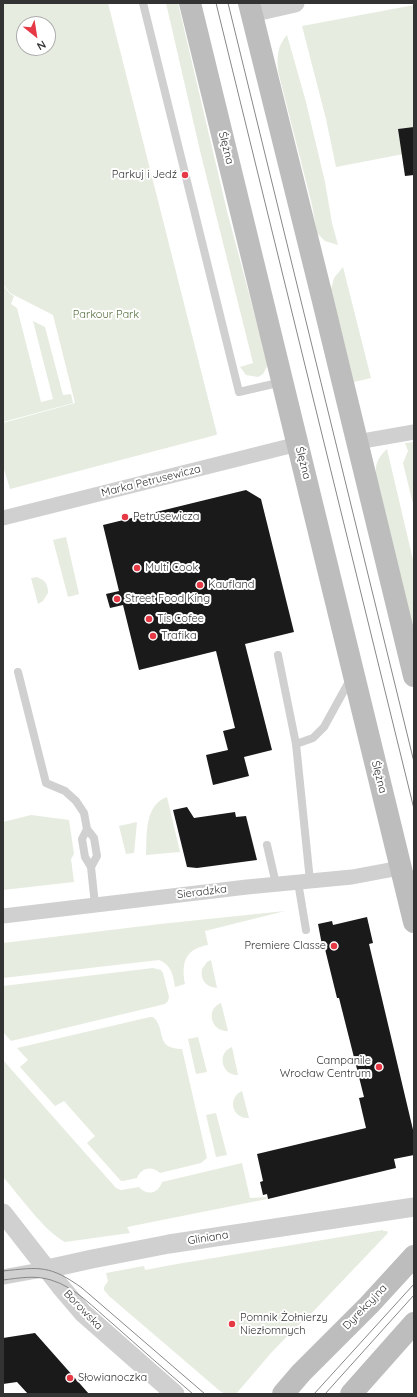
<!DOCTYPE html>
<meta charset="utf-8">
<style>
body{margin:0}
#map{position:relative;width:417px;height:1397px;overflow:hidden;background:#fff;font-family:Quicksand,sans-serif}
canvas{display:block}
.frame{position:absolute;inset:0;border:4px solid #333;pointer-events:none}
.north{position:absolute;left:16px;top:16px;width:40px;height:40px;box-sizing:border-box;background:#fff;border:1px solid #adadad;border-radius:50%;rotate:150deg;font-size:11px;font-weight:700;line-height:16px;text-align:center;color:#333}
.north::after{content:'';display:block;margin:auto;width:14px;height:18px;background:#e63946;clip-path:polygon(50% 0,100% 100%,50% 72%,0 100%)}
</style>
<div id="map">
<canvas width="417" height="1397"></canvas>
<div class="frame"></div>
<div class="north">N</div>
</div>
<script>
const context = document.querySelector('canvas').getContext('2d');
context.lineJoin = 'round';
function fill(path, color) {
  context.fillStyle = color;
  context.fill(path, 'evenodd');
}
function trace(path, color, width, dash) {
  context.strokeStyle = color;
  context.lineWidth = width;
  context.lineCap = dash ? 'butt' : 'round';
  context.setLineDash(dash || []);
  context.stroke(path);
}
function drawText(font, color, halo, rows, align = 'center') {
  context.font = font + ' Quicksand,sans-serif';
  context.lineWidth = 4;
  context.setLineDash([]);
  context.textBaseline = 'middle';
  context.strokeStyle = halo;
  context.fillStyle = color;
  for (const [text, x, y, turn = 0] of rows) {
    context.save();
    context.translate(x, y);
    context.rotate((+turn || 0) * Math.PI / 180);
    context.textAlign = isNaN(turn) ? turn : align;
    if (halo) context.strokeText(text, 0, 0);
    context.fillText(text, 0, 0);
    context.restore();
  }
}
fill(new Path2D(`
 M3 3H108L217 434 216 435 10 489 3 466V423L75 403 53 315 10 293 3 284ZM24 24H48V48H24Z
 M166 3H178L227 211 268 365 263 374 258 377 246 375 240 367 253 363 201 155Z
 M414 5V152L336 167 326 119 302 26Z
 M287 35 306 102 325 182 332 223 338 245 325 241 317 233 312 205 278 71C277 57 277 46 287 35Z
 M343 267 371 378 354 382 331 289 334 278Z
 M3 285 10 294 14 296 11 304 17 308 41 402 53 399 33 321 45 327 63 395 71 394 73 403 3 422Z
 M414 442V508L403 463 408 451 405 443Z
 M387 449 414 564V632L381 500 382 498C377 478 369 465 387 449Z
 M66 537 79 594 68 597 53 540Z
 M37 577C45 580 48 584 48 593L43 601 38 604 31 578Z
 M167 797 180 852 146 855C147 836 144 805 167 797Z
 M31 815 69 820 74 854 71 859 74 882 3 890V822Z
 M137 822 134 853 126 854 119 826Z
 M285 911 205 931 208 945C185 949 181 963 185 984L175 987C173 974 171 965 159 960L3 978V943L160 924Z
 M211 960 217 988C206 987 200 980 202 969L207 962Z
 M153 968 161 970 163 973 169 997 168 1001 165 1004 11 1041 3 1032V986Z
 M221 1003 228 1031C211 1032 205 1009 221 1003Z
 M150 1017H153C167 1029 154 1049 182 1049L207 1158 201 1163 160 1173C151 1165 141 1168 137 1178L123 1181H121L87 1143 95 1136 64 1101 55 1106 20 1067 28 1060 17 1048Z
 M198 1037 207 1072 196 1074 188 1039Z
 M232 1047 238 1075C222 1076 216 1053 232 1047Z
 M3 1060 116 1188 121 1190 139 1187C147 1196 158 1194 162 1182L242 1163 250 1198 266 1197 267 1199 127 1227 130 1233 65 1242C44 1231 20 1196 3 1177Z
 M242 1091 249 1118C232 1119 227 1098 242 1091Z
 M216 1113 227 1155 216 1157 206 1115Z
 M383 1230V1231H387L388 1233 307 1318 294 1329 271 1353 236 1394H225L220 1391 109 1296 104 1290V1287L108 1281 106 1273 144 1266 145 1270 177 1264Z`), '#e6ecdf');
fill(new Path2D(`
 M414 127V175L405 176 398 129Z
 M246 490 261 499 294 632 245 644 272 750 244 757 249 776 213 785 206 755 228 750 223 731 235 728 216 651 139 670 123 605 110 608 106 594 119 591 103 525Z
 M187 807 194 818 235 812 236 817 246 816 257 860 197 868 187 867 173 810Z
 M367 917 373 943 369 944 414 1134V1155L394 1159 396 1168 268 1199 267 1194 263 1195 260 1182 263 1181 257 1154 366 1128 359 1098 364 1097 339 998H337L324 945H322L318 924 332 921 333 925Z
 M35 1333 89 1394H28L17 1382 3 1384V1338Z`), '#1a1a1a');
trace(new Path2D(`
 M143 3 239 392 282 382
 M278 655 296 744 310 881
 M18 672 46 783 65 791 76 801 84 813 87 829 94 838 97 856 91 867
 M296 744 313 738 324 727 351 678
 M87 829 82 839 85 857 91 867 95 905
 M267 845 276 884
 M298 882 306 930`), '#d0d0d0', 8);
trace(new Path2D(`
 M357 442 414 432
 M3 518 298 444
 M3 916 247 887 352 877 400 868
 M3 1277 47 1269`), '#d0d0d0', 15);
trace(new Path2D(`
 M251 13 295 3
 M3 1213 60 1286 83 1313 175 1394
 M47 1269 92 1259 169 1244 414 1207`), '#d0d0d0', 19);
trace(new Path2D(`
 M190 3 414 922
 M249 3 323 301 414 676
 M283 1394 301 1373 369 1305 414 1256
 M351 1394 414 1323`), '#bdbdbd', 22);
trace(new Path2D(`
 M216 3 414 809
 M228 3 414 762
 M3 1271C40 1267 50 1265 82 1288L205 1394
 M3 1280C19 1278 35 1275 51 1280 75 1287 94 1308 113 1324 139 1347 166 1371 193 1394
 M314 1394 414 1284
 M325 1394 414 1295`), '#888', 1);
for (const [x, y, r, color] of [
 [185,175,4,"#e63946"],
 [125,517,4,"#e63946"],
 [137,568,4,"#e63946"],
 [200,585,4,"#e63946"],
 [117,599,4,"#e63946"],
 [149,619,4,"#e63946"],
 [153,636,4,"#e63946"],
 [334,946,4,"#e63946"],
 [379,1067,4,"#e63946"],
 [232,1324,4,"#e63946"],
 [70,1378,4,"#e63946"]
]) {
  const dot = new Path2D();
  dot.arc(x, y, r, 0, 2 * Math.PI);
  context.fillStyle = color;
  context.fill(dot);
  trace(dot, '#fff', 1.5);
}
drawText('11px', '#333', '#fff', [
 ["Ślężna",226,148,76],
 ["Ślężna",303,463,76],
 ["Marka Petrusewicza",151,481,-14],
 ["Ślężna",379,777,76],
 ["Sieradzka",202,892,-7],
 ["Gliniana",208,1238,-9],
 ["Dyrekcyjna",365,1307,-46],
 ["Borowska",83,1310,46]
]);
drawText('11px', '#333', '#fff', [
 ["Parkuj i Jedź",177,175,"right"],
 ["Petrusewicza",133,517],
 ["Multi Cook",145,568],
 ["Kaufland",208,585],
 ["Street Food King",125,599],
 ["Tis Cofee",157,619],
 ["Trafika",161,636],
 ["Premiere Classe",326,946,"right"],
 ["Campanile",371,1061,"right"],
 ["Wrocław Centrum",371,1074,"right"],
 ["Pomnik Żołnierzy",240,1318],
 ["Niezłomnych",240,1331],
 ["Słowianoczka",78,1378]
], 'left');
drawText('11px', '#56703f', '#fff', [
 ["Parkour Park",106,315]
]);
</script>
